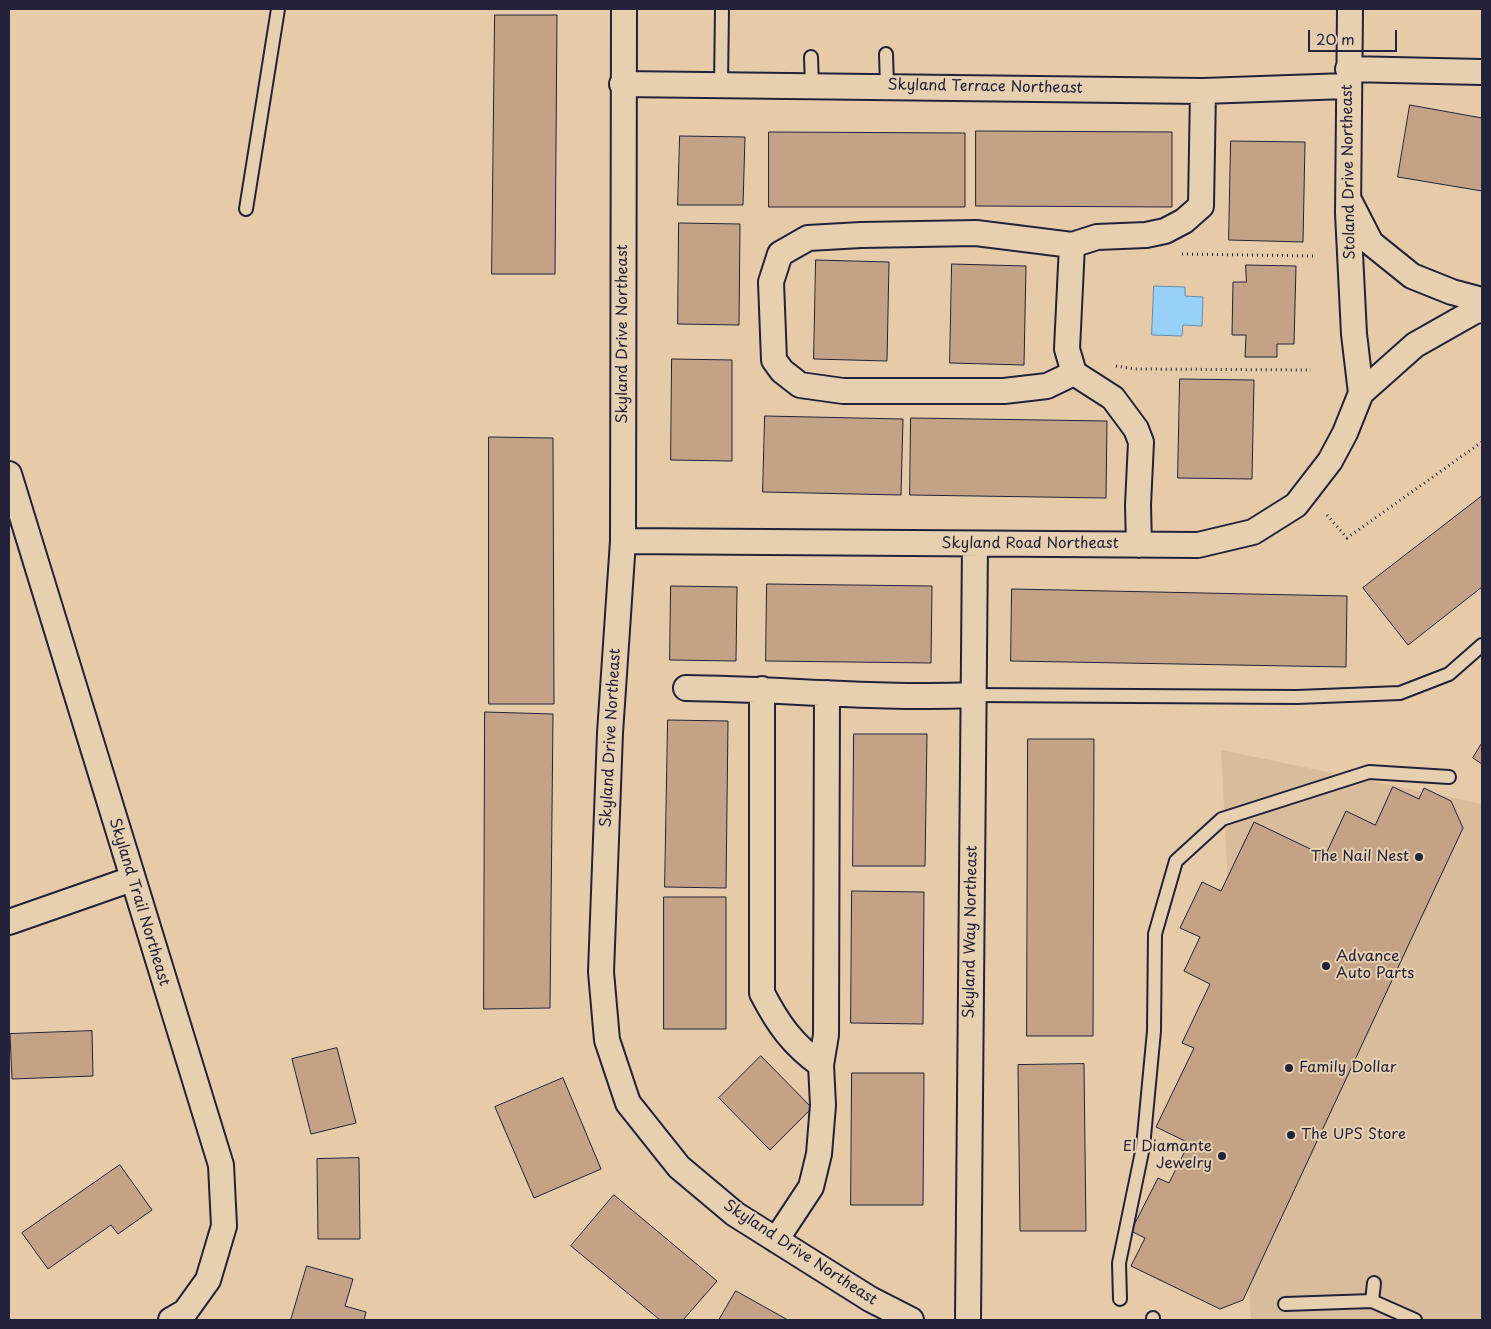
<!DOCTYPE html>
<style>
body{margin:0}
#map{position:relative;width:1491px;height:1329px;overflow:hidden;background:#e7cba8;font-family:"Playpen Sans",sans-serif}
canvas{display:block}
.frame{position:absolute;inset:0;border:10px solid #22223b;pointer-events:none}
.scale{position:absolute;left:1308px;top:30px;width:89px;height:22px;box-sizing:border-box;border:2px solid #22223b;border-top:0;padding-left:6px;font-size:15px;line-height:18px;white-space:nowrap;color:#22223b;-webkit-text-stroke:4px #e7d0b0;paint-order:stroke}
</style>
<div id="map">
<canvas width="1491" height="1329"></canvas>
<div class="frame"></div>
<div class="scale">20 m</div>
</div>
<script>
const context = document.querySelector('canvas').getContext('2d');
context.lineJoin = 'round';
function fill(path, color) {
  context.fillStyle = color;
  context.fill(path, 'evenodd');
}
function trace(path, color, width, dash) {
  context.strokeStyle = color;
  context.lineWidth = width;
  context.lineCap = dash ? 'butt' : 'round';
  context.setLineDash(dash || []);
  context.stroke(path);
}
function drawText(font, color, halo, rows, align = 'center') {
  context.font = font + ' "Playpen Sans",sans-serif';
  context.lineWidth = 4;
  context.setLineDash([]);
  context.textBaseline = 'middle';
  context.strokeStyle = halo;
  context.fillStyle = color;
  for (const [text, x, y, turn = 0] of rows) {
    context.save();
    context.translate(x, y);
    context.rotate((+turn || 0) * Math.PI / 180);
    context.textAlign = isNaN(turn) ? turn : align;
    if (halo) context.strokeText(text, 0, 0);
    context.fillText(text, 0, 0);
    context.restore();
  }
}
fill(new Path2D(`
 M1221 750 1482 804V1320H1251Z`), '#d8bc9c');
const water = new Path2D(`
 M1154 286 1185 287V296L1203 297 1202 326 1183 325 1182 336 1152 335Z`);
fill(water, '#98d1f7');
trace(water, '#698bac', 1);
const building = new Path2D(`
 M495 15H557L555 274H492Z
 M1410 105 1482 118V191L1398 177Z
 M976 131 1172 132V207L976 206Z
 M769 132 965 133V207H769Z
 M680 136 745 137 743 205H678Z
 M1231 141 1305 142 1303 242 1229 240Z
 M679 223 740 224 739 325 678 324Z
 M816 260 889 262 887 361 814 359Z
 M952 264 1026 266 1024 365 950 363Z
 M1246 265 1296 266 1294 344H1277V357H1245L1246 335H1232L1233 282H1246Z
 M672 359 732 360V461L671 460Z
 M1180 379 1254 380 1252 479 1178 478Z
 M765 416 903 419 901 495 763 492Z
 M911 418 1107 421 1106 498 910 495Z
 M489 437 553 438 554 704H489Z
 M1482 496V587L1408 645 1363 588Z
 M767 584 932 586 931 663 766 661Z
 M671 586 737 587 736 661 670 660Z
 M1012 589 1347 596 1346 667 1011 661Z
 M485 712 553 714 550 1008 484 1009Z
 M668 720 728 721 726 888 665 887Z
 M854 734H927L925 866H853Z
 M1028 739H1094L1093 1036H1027Z
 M1482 743V764L1473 758Z
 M1393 787 1419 799 1424 788 1451 801 1463 828 1243 1300 1220 1309 1131 1266 1145 1238 1131 1231 1158 1178 1169 1183 1189 1143 1156 1127 1194 1048 1182 1043 1210 984 1184 971 1200 937 1180 928 1202 882 1221 891 1254 822 1325 856 1346 811 1375 825Z
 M852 891 924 892 923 1024 851 1023Z
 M664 897H726V1029H664Z
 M92 1031 93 1076 12 1079 10 1034Z
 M337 1048 356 1123 311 1134 292 1059Z
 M761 1056 812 1108 770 1150 719 1098Z
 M1084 1064 1086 1231H1020L1018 1065Z
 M852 1073H924L923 1205H851Z
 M563 1078 601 1169 534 1198 495 1107Z
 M359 1158 360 1239H318L317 1159Z
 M120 1165 152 1210 118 1234 111 1225 48 1269 22 1233Z
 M614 1195 717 1281 683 1320H660L571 1246Z
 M307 1266 353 1279 345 1306 366 1312 364 1320H291Z
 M736 1291 788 1320H719Z`);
fill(building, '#c3a286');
trace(building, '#22223b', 1);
const service = new Path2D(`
 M886 54 887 86
 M811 57 812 85
 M721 85 722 9
 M246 209 278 9
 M974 695 1297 697 1400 693 1449 674 1482 645
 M1120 1299 1119 1263 1143 1147 1154 1031 1155 934 1176 861 1222 819 1369 772 1449 777
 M1372 1301 1374 1283
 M1285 1304 1372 1301 1415 1320
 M1153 1320V1318`);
const minor = new Path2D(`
 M624 9 623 541 610 733 601 972 607 1040 628 1103 679 1167 735 1214 870 1299 911 1320
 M1348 69 1482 72
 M622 84 1203 91 1347 86
 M1350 202 1371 243 1412 276 1452 292 1482 300
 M1072 245 976 233 861 235 808 238 780 254 771 282 774 360 782 371 800 385 843 391H1004L1047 386 1074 373
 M1361 393 1415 345 1475 311 1482 310
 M9 474 221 1165 224 1226 208 1280 185 1312 171 1320
 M623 541 1198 545 1253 532 1296 505 1330 461 1345 433 1361 393 1354 334 1348 213 1350 9
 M1139 545 1138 505 1141 442 1136 429 1113 398 1074 373 1067 349 1072 245 1097 237 1146 235 1165 231 1184 221 1201 206 1203 91
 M686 688C782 689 878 699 974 695
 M762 689V993C778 1024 792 1044 821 1065
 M9 922 132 879
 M776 1240 811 1187 819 1154 823 1105 821 1065 826 1035 827 693
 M968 1320 975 544`);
trace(service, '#22223b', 16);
trace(minor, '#22223b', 28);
trace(new Path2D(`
 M1182 254 1316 256
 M1116 366 1135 369 1311 370
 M1327 515 1347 538 1482 442`), '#22223b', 3, [1, 4]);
trace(service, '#e7d0b0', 12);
trace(minor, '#e7d0b0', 24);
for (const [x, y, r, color] of [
 [1419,857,5,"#22223b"],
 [1326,966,5,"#22223b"],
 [1289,1068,5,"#22223b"],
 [1291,1135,5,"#22223b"],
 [1222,1156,5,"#22223b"]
]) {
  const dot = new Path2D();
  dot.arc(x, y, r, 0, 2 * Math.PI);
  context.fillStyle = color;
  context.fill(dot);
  trace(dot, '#e7d0b0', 2);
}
drawText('15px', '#22223b', '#e7d0b0', [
 ["Skyland Terrace Northeast",985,87,1],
 ["Stoland Drive Northeast",1349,172,-91],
 ["Skyland Drive Northeast",623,334,-90],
 ["Skyland Road Northeast",1030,544],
 ["Skyland Drive Northeast",611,738,-87],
 ["Skyland Trail Northeast",139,902,73],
 ["Skyland Way Northeast",971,932,-89],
 ["Skyland Drive Northeast",800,1253,33]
]);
drawText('15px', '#22223b', '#e7d0b0', [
 ["The Nail Nest",1409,857,"right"],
 ["Advance",1336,957],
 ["Auto Parts",1336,974],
 ["Family Dollar",1299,1068],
 ["The UPS Store",1301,1135],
 ["El Diamante",1212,1147,"right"],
 ["Jewelry",1212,1164,"right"]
], 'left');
</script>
